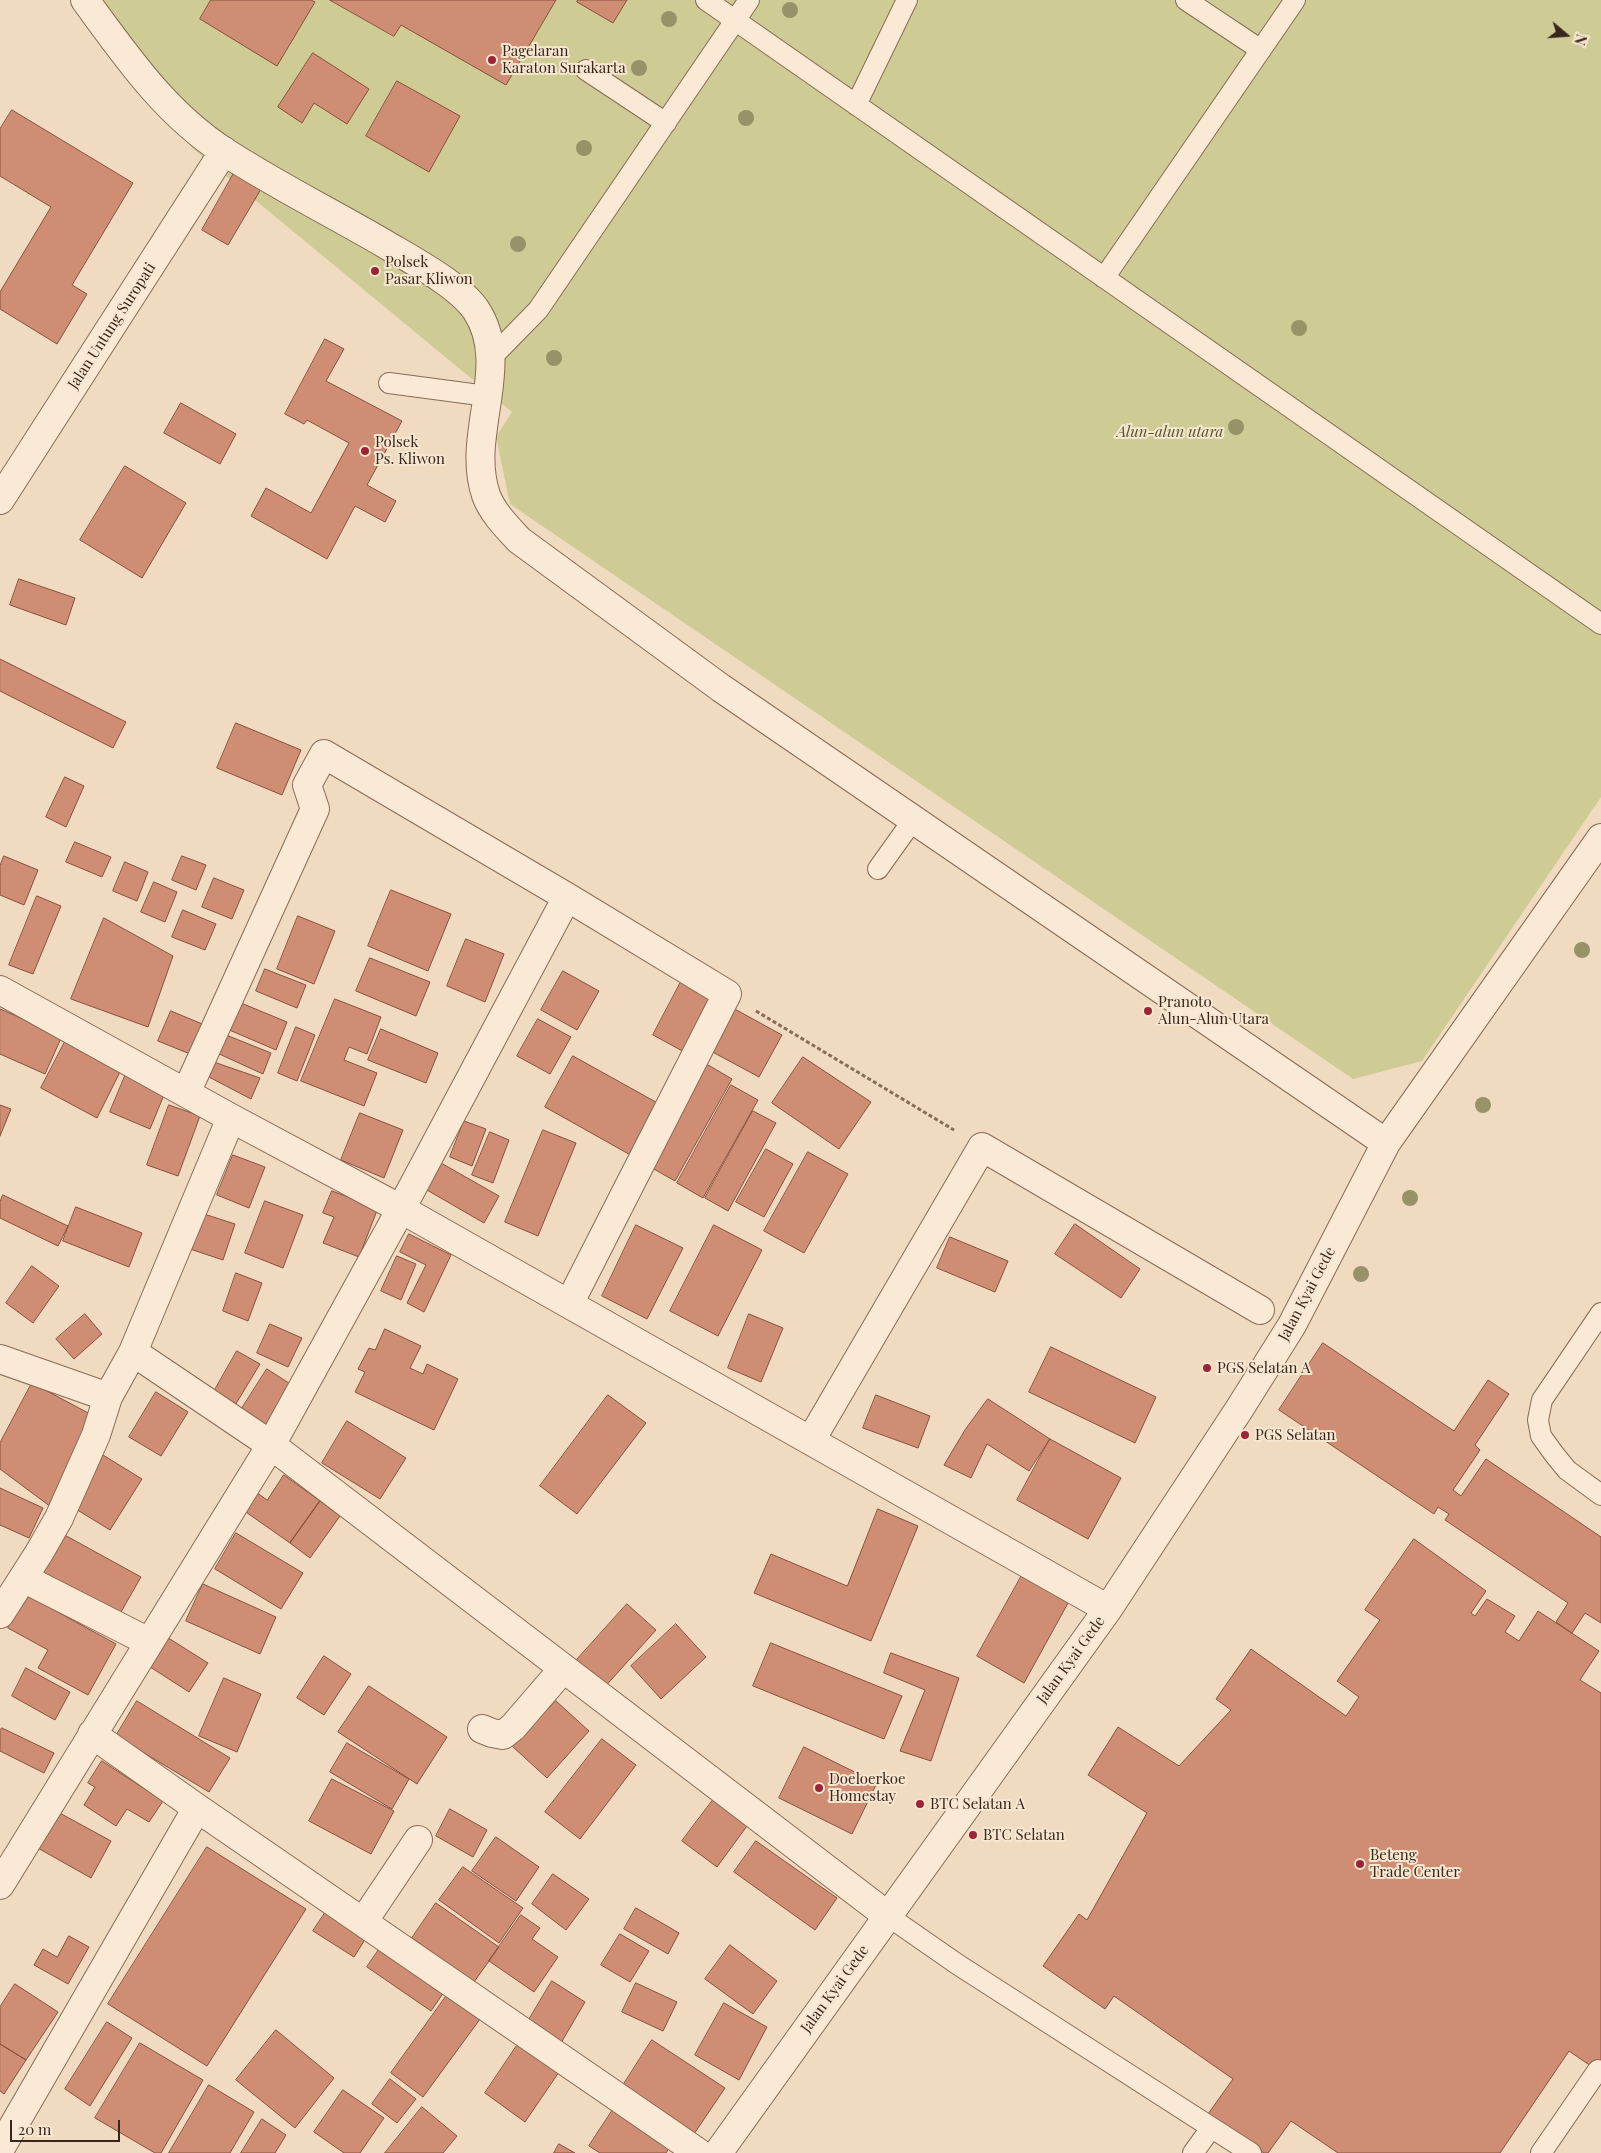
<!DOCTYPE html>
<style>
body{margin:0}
#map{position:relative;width:1601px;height:2153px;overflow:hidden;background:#f0dbc0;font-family:"Playfair Display",serif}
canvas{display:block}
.north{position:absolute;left:1541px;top:10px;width:50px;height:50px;-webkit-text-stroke:4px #f7e6d0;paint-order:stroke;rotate:108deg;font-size:14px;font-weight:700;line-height:20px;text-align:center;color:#38261c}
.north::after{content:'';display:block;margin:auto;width:18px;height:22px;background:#38261c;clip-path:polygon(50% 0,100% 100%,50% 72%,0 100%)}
.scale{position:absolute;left:10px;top:2120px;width:110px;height:22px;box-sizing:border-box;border:2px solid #38261c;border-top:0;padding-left:6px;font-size:15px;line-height:18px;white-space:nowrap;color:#38261c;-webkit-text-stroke:4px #f7e6d0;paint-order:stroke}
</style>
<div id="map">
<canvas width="1601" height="2153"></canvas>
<div class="north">N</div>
<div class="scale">20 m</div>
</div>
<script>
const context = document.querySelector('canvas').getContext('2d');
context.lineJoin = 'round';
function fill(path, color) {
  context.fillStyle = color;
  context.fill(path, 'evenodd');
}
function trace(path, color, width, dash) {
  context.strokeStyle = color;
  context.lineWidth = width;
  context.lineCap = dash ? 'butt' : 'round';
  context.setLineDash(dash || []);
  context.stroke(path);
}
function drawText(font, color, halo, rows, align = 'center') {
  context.font = font + ' "Playfair Display",serif';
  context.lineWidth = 4;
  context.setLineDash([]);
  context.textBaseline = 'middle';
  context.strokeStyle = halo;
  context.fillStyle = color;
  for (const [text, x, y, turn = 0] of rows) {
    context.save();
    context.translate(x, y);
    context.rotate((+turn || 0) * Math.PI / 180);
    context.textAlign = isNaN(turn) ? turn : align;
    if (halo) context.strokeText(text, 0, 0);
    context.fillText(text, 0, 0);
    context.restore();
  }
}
fill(new Path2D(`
 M76 0H1601V797L1422 1061 1353 1079 510 504 496 437 512 412 192 148Z`), '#cecc94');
const building = new Path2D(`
 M211 0H311L315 2 277 66 200 19Z
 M330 0H556L506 85 401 25 394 36Z
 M578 0H627L613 23 577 2Z
 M313 53 369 89 347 124 314 103 302 123 278 107Z
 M397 81 460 116 429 172 366 136Z
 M12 110 133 183 72 285 87 294 57 344 0 309V292L51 207 0 176V129Z
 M234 173 261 189 228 245 202 230Z
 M325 339 344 349 326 381 402 421 367 485 396 501 385 522 355 506 327 559 251 516 266 488 311 513 349 443 307 420 304 424 285 414Z
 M181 403 236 434 220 464 164 433Z
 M125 466 186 503 142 578 80 540Z
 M19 579 75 598 66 625 10 605Z
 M0 659 126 722 113 748 0 691Z
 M236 723 301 750 282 795 217 768Z
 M65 777 84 786 66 827 46 817Z
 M75 842 111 857 102 877 66 862Z
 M4 856 38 870 24 905 0 895V866Z
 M182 856 206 865 196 890 172 880Z
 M125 862 148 872 137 901 113 891Z
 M214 878 244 890 232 919 202 907Z
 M154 882 177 892 165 922 141 912Z
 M391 890 451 914 428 971 368 946Z
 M37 896 61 906 33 974 9 965Z
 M183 910 216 924 205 950 172 937Z
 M298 916 335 931 314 984 277 969Z
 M104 918 173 956 148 1027 71 999Z
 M466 939 504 954 485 1002 447 986Z
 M370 958 430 982 416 1016 356 991Z
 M265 969 306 985 297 1008 256 991Z
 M563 971 599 991 577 1030 541 1010Z
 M683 978 718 997 688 1054 653 1035Z
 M335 999 381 1017 367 1054 349 1047 344 1060 377 1073 364 1106 301 1081Z
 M241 1003 287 1022 276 1050 227 1029Z
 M731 1007 782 1035 759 1077 707 1049Z
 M0 1009 62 1036 45 1074 0 1054Z
 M171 1011 207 1026 195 1056 158 1041Z
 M538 1019 571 1037 550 1074 517 1056Z
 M296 1027 315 1035 297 1081 278 1073Z
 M381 1029 438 1053 426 1083 368 1060Z
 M226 1035 271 1053 263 1074 217 1053Z
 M68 1036 123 1066 97 1118 41 1088Z
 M573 1056 663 1106 634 1157 545 1107Z
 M803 1057 871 1102 839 1149 772 1103Z
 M211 1061 260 1078 251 1099 207 1076Z
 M703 1062 732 1079 675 1181 645 1164Z
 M128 1069 168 1085 150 1129 110 1112Z
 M731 1085 758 1100 703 1198 677 1183Z
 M0 1105 11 1109 0 1136Z
 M169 1105 200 1116 178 1176 147 1165Z
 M753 1111 776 1123 728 1211 705 1198Z
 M360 1113 403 1130 384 1178 341 1160Z
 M464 1121 486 1129 472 1166 450 1157Z
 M543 1130 576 1143 538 1236 505 1222Z
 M490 1132 509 1140 493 1183 472 1175Z
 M766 1149 793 1164 764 1217 736 1202Z
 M808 1152 848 1174 804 1253 764 1231Z
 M233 1155 265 1167 249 1208 217 1195Z
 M434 1159 499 1196 484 1223 420 1186Z
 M332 1191 378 1208 359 1257 323 1243 334 1217 323 1213Z
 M3 1195 68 1226 58 1246 0 1218V1202Z
 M265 1201 303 1215 283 1268 245 1253Z
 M76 1207 142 1233 129 1267 63 1241Z
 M201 1213 235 1224 223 1260 190 1249Z
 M1075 1224 1140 1269 1121 1298 1055 1254Z
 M636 1225 683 1248 647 1319 602 1296Z
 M714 1225 762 1250 718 1336 670 1311Z
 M409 1234 451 1255 424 1312 407 1303 426 1265 400 1252Z
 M950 1237 1008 1261 995 1292 937 1268Z
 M397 1256 416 1264 401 1300 381 1291Z
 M32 1266 59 1286 33 1323 6 1303Z
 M236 1273 262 1283 248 1321 223 1311Z
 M85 1314 102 1334 74 1359 56 1339Z
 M749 1314 783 1328 761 1382 728 1368Z
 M270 1324 302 1338 288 1367 257 1353Z
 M385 1329 421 1346 410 1368 423 1374 427 1364 458 1379 434 1430 355 1392 365 1372 358 1369 369 1348 375 1350Z
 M1323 1343 1454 1431 1488 1380 1509 1394 1475 1445 1480 1450 1453 1490 1461 1496 1486 1459 1601 1537V1623L1585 1613 1572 1633 1556 1622 1568 1603 1445 1520 1449 1514 1438 1507 1434 1514 1279 1410Z
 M1051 1347 1156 1397 1135 1443 1029 1392Z
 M237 1351 260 1364 234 1407 212 1395Z
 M267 1369 292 1385 264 1429 239 1413Z
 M32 1383 92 1415 55 1510 0 1469V1443Z
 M156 1392 188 1412 161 1456 129 1437Z
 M608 1395 646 1423 577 1514 540 1486Z
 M876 1395 930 1416 918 1448 863 1428Z
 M988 1399 1050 1439 1029 1471 987 1444 971 1478 944 1465 965 1430Z
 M347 1421 406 1458 380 1499 322 1463Z
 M1050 1439 1121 1478 1088 1539 1017 1500Z
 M98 1452 142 1479 110 1530 66 1503Z
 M284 1475 320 1501 290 1543 243 1510 256 1492 267 1500Z
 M0 1488 43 1508 29 1538 0 1525Z
 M320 1501 340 1516 310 1558 290 1543Z
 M878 1509 918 1526 871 1641 754 1593 771 1554 847 1586Z
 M61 1533 141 1577 117 1619 38 1575Z
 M236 1533 303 1573 281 1609 215 1569Z
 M1414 1539 1486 1591 1471 1613 1475 1616 1487 1599 1515 1616 1505 1632 1519 1641 1538 1611 1599 1651 1580 1680 1601 1693V2073L1569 2051 1500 2153H1338L1291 2121 1268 2153H1264L1208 2114 1233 2079 1114 1996 1105 2009 1043 1966 1079 1914 1087 1920 1147 1813 1088 1775 1118 1727 1179 1766 1231 1710 1216 1699 1251 1649 1346 1716 1359 1697 1337 1681 1380 1620 1365 1610Z
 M1026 1568 1073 1594 1024 1683 977 1656Z
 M203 1584 276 1617 260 1654 186 1621Z
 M25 1594 116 1644 88 1695 38 1668 48 1650 8 1628Z
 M627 1604 656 1630 602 1690 573 1664Z
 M676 1624 706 1657 661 1699 631 1666Z
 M162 1634 208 1663 189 1692 144 1663Z
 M771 1643 902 1696 884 1739 753 1686Z
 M891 1653 959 1678 931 1761 900 1751 925 1690 884 1673Z
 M324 1656 351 1674 324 1715 297 1698Z
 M26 1668 70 1692 55 1720 12 1696Z
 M224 1678 261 1694 237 1752 199 1736Z
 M369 1686 447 1737 417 1784 338 1732Z
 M137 1701 230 1758 209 1792 116 1736Z
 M556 1701 589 1731 547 1778 513 1747Z
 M2 1728 54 1753 44 1773 0 1751V1731Z
 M602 1739 636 1765 580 1839 545 1812Z
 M347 1743 409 1779 392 1809 330 1772Z
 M804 1747 877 1783 852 1834 779 1798Z
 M102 1761 163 1801 149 1822 127 1809 116 1826 84 1805 95 1787 88 1783Z
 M332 1779 394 1811 371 1854 309 1821Z
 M713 1800 747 1826 717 1867 682 1841Z
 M450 1809 487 1830 473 1857 436 1836Z
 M56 1811 111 1841 91 1878 36 1847Z
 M496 1837 539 1867 516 1901 472 1871Z
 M756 1841 837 1898 815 1930 734 1872Z
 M207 1847 306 1909 207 2066 108 2004Z
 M463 1867 523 1908 499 1943 439 1900Z
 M553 1874 589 1899 566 1930 532 1904Z
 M436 1903 499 1947 474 1982 412 1938Z
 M636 1908 679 1933 668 1954 624 1929Z
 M325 1913 366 1938 354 1957 313 1931Z
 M521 1915 540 1928 532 1939 558 1957 534 1992 489 1961Z
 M620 1934 649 1951 630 1982 601 1965Z
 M69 1936 89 1947 68 1984 34 1965 43 1949 57 1957Z
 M730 1945 777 1981 753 2014 705 1979Z
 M380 1948 444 1992 431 2011 367 1967Z
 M552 1981 585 2002 558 2048 524 2028Z
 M636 1983 677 2002 663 2031 622 2012Z
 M15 1984 58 2012 26 2060 0 2044V2007Z
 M450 1991 483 2015 423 2097 391 2073Z
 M724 2003 767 2027 739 2080 695 2055Z
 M107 2022 132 2038 90 2106 65 2089Z
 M276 2030 334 2078 295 2128 236 2080Z
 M652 2040 725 2088 694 2134 622 2087Z
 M140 2043 203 2080 161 2153H155L95 2118Z
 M0 2044 26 2060 4 2094 0 2091Z
 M518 2044 559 2072 525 2122 485 2093Z
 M390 2079 416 2099 397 2123 372 2104Z
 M209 2085 254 2112 230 2153H169Z
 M343 2090 384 2118 360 2153H344L314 2132Z
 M422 2107 457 2136 443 2153H385Z
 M614 2108 671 2145 666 2153H600L589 2146Z
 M262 2119 286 2135 275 2153H241Z
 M559 2144 575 2153H554Z`);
fill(building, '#cf8d74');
trace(building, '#89503c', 1);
const service = new Path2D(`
 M706 0 1601 624
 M1186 0 1261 50
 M586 70 666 123
 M856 105 907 0
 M1104 278 1295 0
 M492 357 538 310 749 0
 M389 383 487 396
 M878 869 913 820
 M1601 1313 1542 1400 1538 1420 1541 1436 1554 1454 1567 1470 1601 1495
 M888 1916 957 1964 1251 2153
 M1193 2153 1211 2128
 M1541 2153 1598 2070`);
const minor = new Path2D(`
 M85 0C126 56 165 113 225 152 276 185 332 213 385 244 412 260 459 285 476 310 513 366 465 434 486 495 492 512 507 527 519 540L721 688 1386 1143
 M0 990 231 1118 401 1209 1108 1609
 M186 1093 315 809 307 785 324 754 567 897 727 994 569 1304
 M133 1352 231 1118
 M0 1359 108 1397
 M811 1440 982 1147 1260 1310
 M23 1578 149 1642
 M0 1614 39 1553 59 1518 96 1435 108 1397 133 1352 271 1445 888 1916
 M482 1729 492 1733 503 1735 513 1727 563 1669
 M92 1734 197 1808 699 2153
 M0 1885 271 1445 401 1209 567 897
 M363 1922 418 1840
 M0 2149 197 1808
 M718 2153 1108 1609 1240 1408 1292 1325 1386 1143 1601 838`);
const tertiary = new Path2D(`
 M0 500 224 151`);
trace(service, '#896b57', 22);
trace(minor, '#896b57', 30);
trace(tertiary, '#896b57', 30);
trace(new Path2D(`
 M756 1011 954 1130`), '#896b57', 3, [4, 2.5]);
trace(service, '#fae9d4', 20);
trace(minor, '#fae9d4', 28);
trace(tertiary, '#fae9d4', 28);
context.fillStyle = '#989269';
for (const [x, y] of [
 [790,10],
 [669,19],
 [639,68],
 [746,118],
 [584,148],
 [518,244],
 [1299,328],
 [554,358],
 [1236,427],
 [1582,950],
 [1483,1105],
 [1410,1198],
 [1361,1274]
]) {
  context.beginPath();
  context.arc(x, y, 8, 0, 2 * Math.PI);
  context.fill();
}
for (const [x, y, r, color] of [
 [492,60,5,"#9b2536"],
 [375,271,5,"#9b2536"],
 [365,451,5,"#9b2536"],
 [1148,1011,5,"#9b2536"],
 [1207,1368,5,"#9b2536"],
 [1245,1435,5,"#9b2536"],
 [819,1788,5,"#9b2536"],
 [920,1804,5,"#9b2536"],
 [973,1835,5,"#9b2536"],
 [1360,1864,5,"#9b2536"]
]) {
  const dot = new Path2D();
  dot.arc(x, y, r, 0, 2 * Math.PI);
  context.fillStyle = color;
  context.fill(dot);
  trace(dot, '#f7e6d0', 2);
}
drawText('15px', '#38261c', '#f7e6d0', [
 ["Pagelaran",502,51],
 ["Karaton Surakarta",502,68],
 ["Polsek",385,262],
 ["Pasar Kliwon",385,279],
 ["Polsek",375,442],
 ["Ps. Kliwon",375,459],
 ["Pranoto",1158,1002],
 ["Alun-Alun Utara",1158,1019],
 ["PGS Selatan A",1217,1368],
 ["PGS Selatan",1255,1435],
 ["Doeloerkoe",829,1779],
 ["Homestay",829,1796],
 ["BTC Selatan A",930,1804],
 ["BTC Selatan",983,1835],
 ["Beteng",1370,1855],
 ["Trade Center",1370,1872]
], 'left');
drawText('15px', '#38261c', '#f7e6d0', [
 ["Jalan Untung Suropati",112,326,-57],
 ["Jalan Kyai Gede",1307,1294,-62],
 ["Jalan Kyai Gede",1071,1660,-54],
 ["Jalan Kyai Gede",835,1989,-54]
]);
drawText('italic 15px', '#505622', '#f7e6d0', [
 ["Alun-alun utara",1170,432]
]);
</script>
